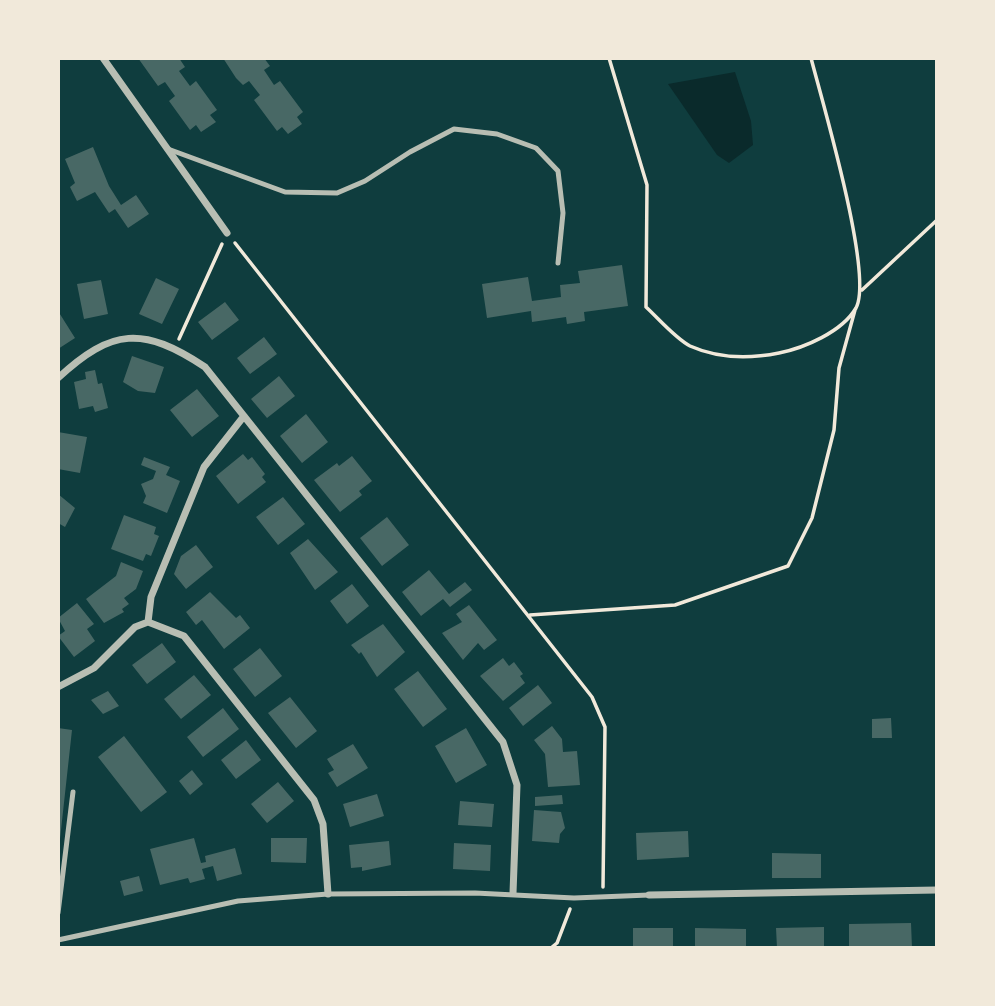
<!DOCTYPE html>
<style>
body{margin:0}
#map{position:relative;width:995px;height:1006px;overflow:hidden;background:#0f3d3e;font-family:"PT Sans",sans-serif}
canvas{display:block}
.frame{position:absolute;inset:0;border:60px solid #f1e9da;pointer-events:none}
</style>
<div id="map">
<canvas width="995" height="1006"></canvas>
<div class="frame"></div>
</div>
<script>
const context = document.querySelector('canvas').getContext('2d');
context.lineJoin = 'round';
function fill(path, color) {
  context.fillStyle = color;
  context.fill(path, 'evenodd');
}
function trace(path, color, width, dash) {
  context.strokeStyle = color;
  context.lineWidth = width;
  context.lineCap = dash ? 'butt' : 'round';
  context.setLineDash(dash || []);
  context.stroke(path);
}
fill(new Path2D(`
 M735 72 751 121 753 145 729 163 717 155 668 84Z`), '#0a2a2b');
fill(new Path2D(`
 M138 58H179L185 67 179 71 190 86 196 81 217 110 210 115 216 122 201 132 196 125 190 130 169 101 175 96 165 82 158 86Z
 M223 58H264L270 66 264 70 274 85 280 81 303 112 297 117 302 124 288 134 282 127 277 131 254 100 260 95 249 81 243 85 236 78Z
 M93 147 109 186 121 205 136 195 149 214 128 228 115 209 109 213 95 192 77 201 70 187 75 183 65 159Z
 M622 265 628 306 584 312 585 321 567 324 566 317 532 322 531 311 487 318 482 284 528 277 532 301 561 297 560 285 580 283 578 271Z
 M156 278 179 289 162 324 139 314Z
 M101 280 108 314 84 319 77 284Z
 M225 302 239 320 212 340 198 322Z
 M58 311 75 338 58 349Z
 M264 337 277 354 250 374 237 358Z
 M132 356 164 367 155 393 138 391 123 382Z
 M95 370 98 384 102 383 108 408 95 412 93 406 79 409 74 382 86 379 85 372Z
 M279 376 295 396 267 418 251 399Z
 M197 389 219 416 192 437 170 410Z
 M306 414 328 442 302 463 280 436Z
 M58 432 87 437 80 473 58 469Z
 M243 454 248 460 252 457 265 474 262 477 266 482 238 504 216 476Z
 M352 456 372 481 359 491 362 495 340 512 314 480 337 463 339 466Z
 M144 457 170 467 166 475 180 481 167 513 143 503 146 496 141 484 153 479 156 471 141 465Z
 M58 494 75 508 65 527 58 523Z
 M283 497 305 524 278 545 256 517Z
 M124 515 156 527 154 534 159 536 151 556 146 554 143 561 111 549Z
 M387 517 409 545 382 566 360 538Z
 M308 539 338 572 315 590 290 553Z
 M196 545 213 567 186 589 174 574 181 556Z
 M121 562 143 571 136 589 124 598 129 604 122 609 124 612 104 623 86 599 116 576Z
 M429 570 449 594 465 582 472 590 450 607 443 599 421 616 402 592Z
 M352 584 369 606 347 624 330 601Z
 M210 592 236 618 240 615 250 628 224 649 202 620 196 625 186 612Z
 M77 603 94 624 87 629 95 641 74 657 58 636 65 631 58 618Z
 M469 605 497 640 484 650 478 643 463 660 442 633 462 622 456 614Z
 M383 624 405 652 377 677 361 652 359 654 351 645Z
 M162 643 176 662 147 684 132 665Z
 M260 648 282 676 255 697 233 669Z
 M503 658 509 666 514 662 523 674 520 676 525 683 503 701 480 676Z
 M418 671 447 709 423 727 394 689Z
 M194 675 211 695 181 719 164 699Z
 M538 685 552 703 523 726 509 708Z
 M108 691 119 706 103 714 91 700Z
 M290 697 317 731 296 748 268 713Z
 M223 708 239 729 203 757 187 737Z
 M891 718 892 738H872V719Z
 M552 726 562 739 563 752 577 751 580 785 548 787 545 754 534 740Z
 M58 728 72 730 60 839H58Z
 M466 728 487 765 456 783 435 746Z
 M124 736 167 792 141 812 98 757Z
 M246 740 261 760 236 779 221 760Z
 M353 744 368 768 337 787 328 773 334 770 327 759Z
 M192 770 203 784 190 795 179 781Z
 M278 782 294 801 267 823 251 804Z
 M377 794 384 816 350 827 343 804Z
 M562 795 563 804 535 806V797Z
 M460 801 494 804 492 827 458 825Z
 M534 810 561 812 565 828 560 834 559 843 532 841Z
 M688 831 689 857 637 860 636 833Z
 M194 838 201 863 206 862 205 856 235 848 242 874 217 881 213 866 202 869 205 879 190 883 188 878 160 885 150 849Z
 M271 838H307L306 863 271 862Z
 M389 841 391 865 362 871V867L351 868 349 845Z
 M454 843 491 845 490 871 453 869Z
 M772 853 821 854V878H772Z
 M139 876 143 891 124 896 120 881Z
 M911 923 912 948H849V924Z
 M824 927V948H777L776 928Z
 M633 928H673V948H633Z
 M695 928 746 929V948H695Z`), '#486865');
trace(new Path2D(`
 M609 58 647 185 646 307C659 319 675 338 690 346 719 359 749 359 779 353 804 348 842 332 856 308 874 275 822 101 811 58
 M235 243 592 697 605 727 603 887
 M862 290 937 220
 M179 339 222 244
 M530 615 675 605 788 566 812 518 834 430 839 368 855 310
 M551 948 557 943 570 909`), '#f1e9da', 3.5);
trace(new Path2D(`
 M168 149 285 192 337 193 365 181 410 152 454 129 497 134 536 148 558 171 563 213 558 263
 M58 913 73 792
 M58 940 238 901 328 894 475 893 574 898 649 895`), '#b8beb3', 5);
trace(new Path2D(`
 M103 58 227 233
 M58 378C112 328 143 326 205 367L503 742 517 785 513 893
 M148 622 151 597 204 467 244 416
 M58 687 94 668 135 627 148 622 184 636 314 800 323 824 328 894
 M649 895 937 890`), '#b8beb3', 7);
</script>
